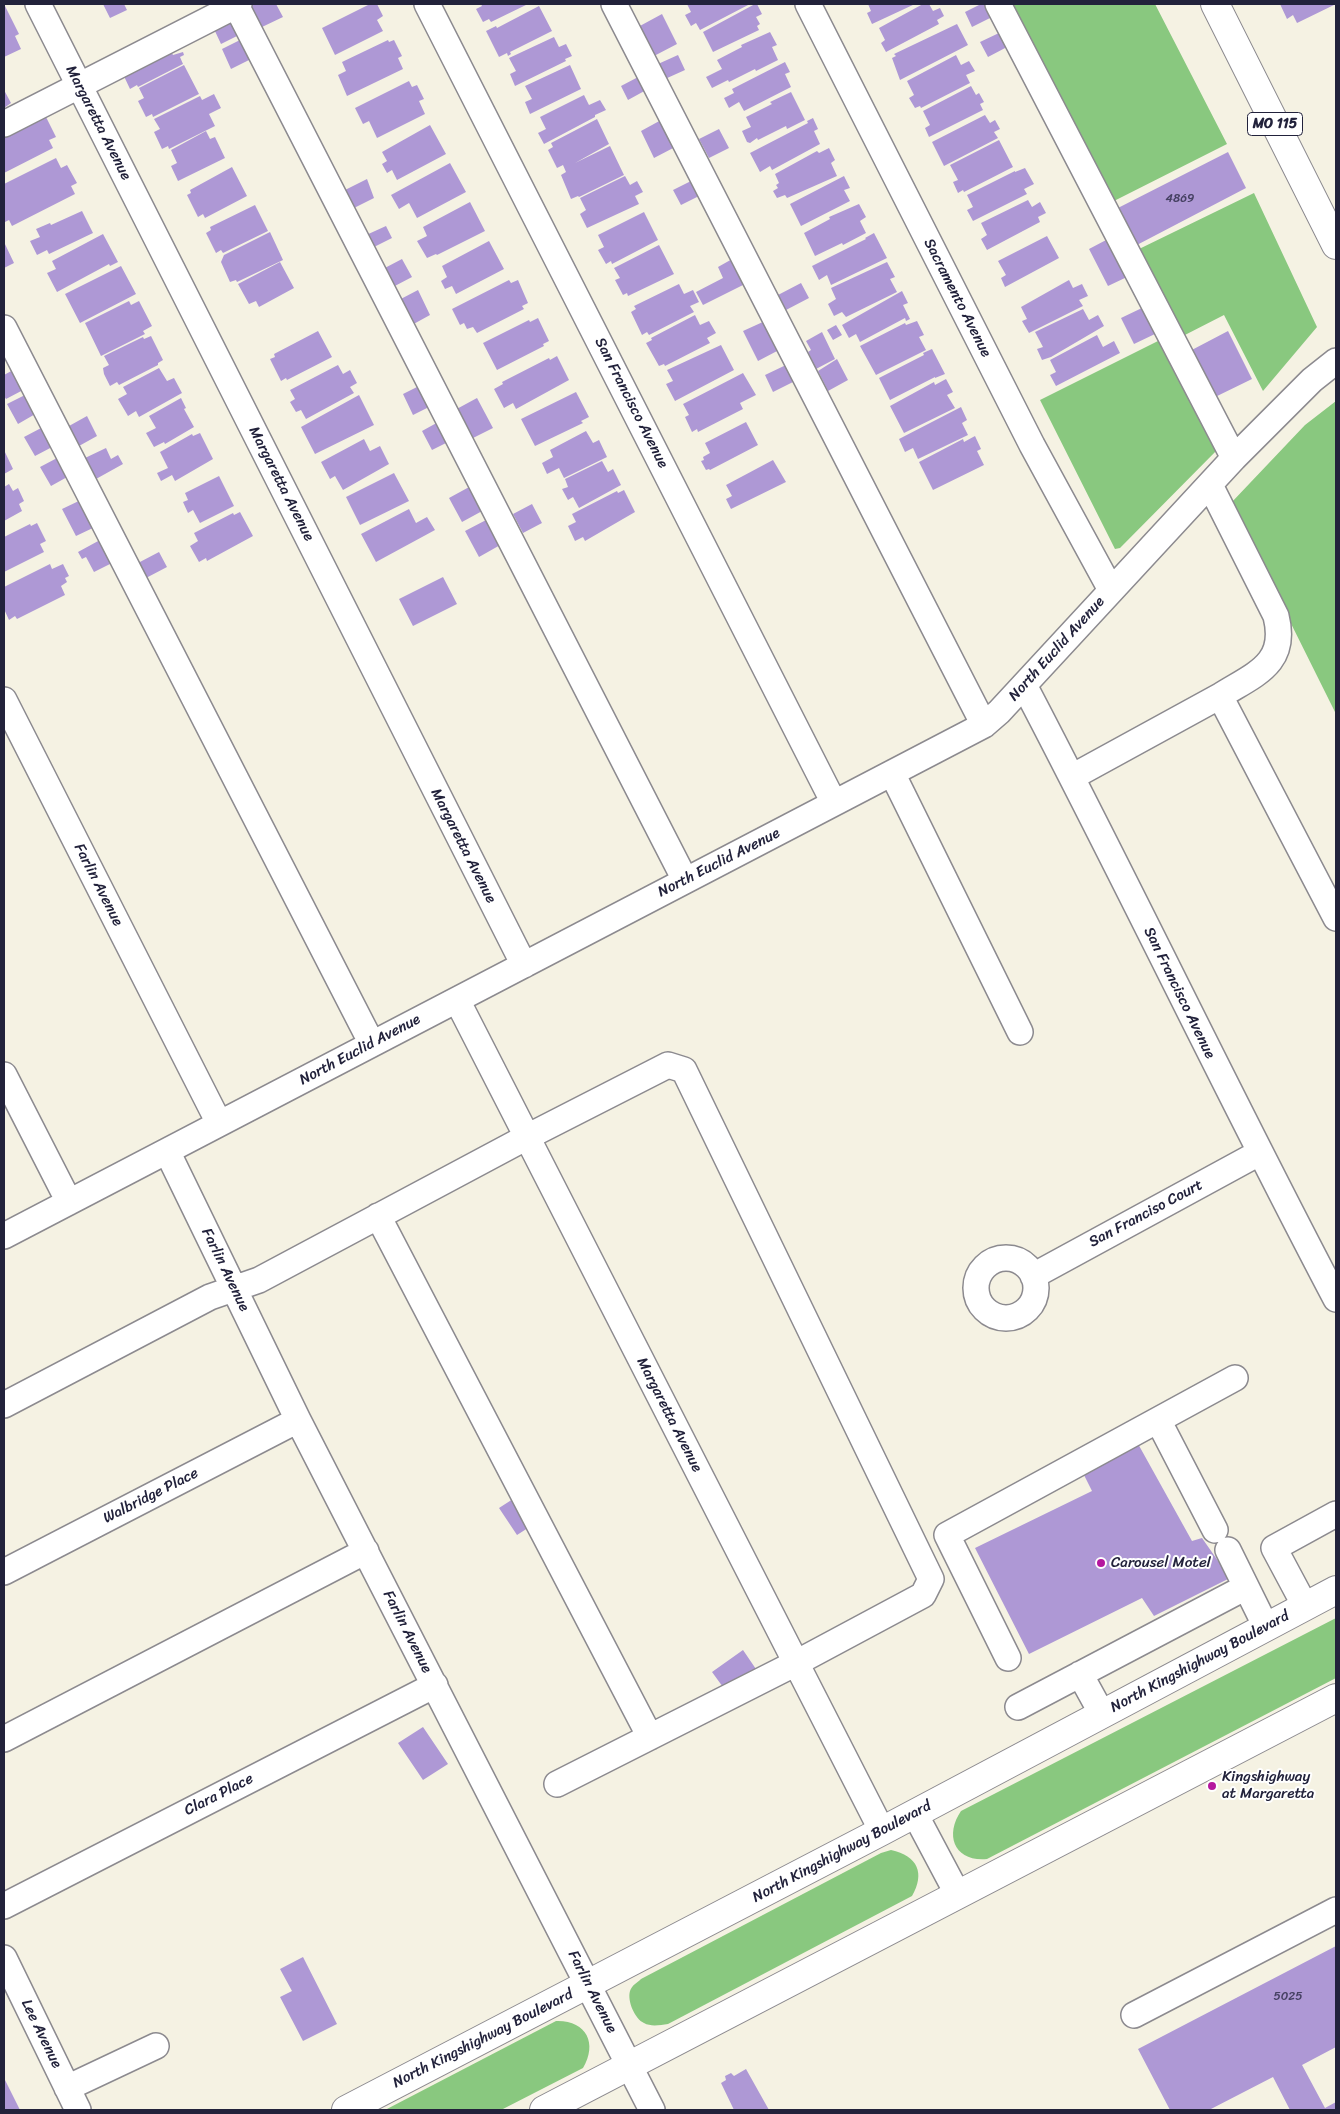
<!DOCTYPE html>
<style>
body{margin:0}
#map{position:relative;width:1340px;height:2114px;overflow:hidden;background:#f5f2e3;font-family:Sriracha,sans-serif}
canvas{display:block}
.frame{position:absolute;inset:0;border:5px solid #22223b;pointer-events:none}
</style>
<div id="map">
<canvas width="1340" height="2114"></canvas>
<div class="frame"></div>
</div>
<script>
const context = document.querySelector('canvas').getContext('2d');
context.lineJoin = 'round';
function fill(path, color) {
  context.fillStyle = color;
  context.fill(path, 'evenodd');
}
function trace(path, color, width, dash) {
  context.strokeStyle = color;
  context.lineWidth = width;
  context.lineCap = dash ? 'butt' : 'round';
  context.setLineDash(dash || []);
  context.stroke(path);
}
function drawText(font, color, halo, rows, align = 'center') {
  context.font = font + ' Sriracha,sans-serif';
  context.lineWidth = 4;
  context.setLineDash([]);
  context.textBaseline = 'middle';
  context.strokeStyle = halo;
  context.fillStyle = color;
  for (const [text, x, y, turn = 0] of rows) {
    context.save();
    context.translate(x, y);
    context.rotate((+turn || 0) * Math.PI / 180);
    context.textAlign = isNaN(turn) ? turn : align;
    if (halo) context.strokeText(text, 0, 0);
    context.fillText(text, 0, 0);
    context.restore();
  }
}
fill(new Path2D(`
 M1009 4H1155L1227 144 1110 203Z
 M1254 193 1317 327 1263 391 1224 315 1181 337 1137 250Z
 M1162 339 1220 447 1120 548 1115 549 1040 400Z
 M1336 401V711L1335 712 1231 503 1305 425Z
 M1336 1618V1678L987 1859C955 1862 944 1836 961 1811Z
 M891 1850C918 1856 925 1873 912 1896L668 2024C660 2025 651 2027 644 2023 635 2019 627 2001 630 1991 632 1985 637 1983 641 1979L881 1853Z
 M556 2021C586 2020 598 2043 583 2068L501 2110H385Z`), '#89c87f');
fill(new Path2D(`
 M4 4 19 34 15 36 21 49 4 57Z
 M103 4H124L127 10 110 18Z
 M256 4H276L283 17 262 27 251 6Z
 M370 4H377L383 16 377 20 383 31 335 55 322 28Z
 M481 4H528L491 22 489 19 483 22 476 9 482 6Z
 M687 4H750L700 30 696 23 691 26 685 15 691 12Z
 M755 4H757L762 14 756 17 760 24 757 26 759 30 713 52 703 32Z
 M868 4H915L872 24 867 13 871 11Z
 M923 4H929L933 11 940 8 944 16 937 20 939 24 886 52 881 43 885 40 879 28Z
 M981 4H987L994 16 972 27 965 12Z
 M1280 4H1336L1297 23 1293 15 1287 19Z
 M539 6 552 31 510 52 511 54 508 56 507 53 499 57 486 31 496 26 497 28Z
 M662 14 677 44 654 56 638 27Z
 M234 20 241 34 221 44 214 29Z
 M957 24 968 45 900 80 892 58 896 56 894 54Z
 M770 32 777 45 772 47 778 60 756 71 755 69 729 82 728 80 712 88 706 77 722 69 717 60 742 47 741 45Z
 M999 33 1007 47 988 57 980 42Z
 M554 37 559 47 566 44 572 56 565 59 566 61 515 86 510 74 516 71 509 58Z
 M242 39 251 59 231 69 222 49Z
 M388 40 389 42 394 40 402 56 398 58 403 69 347 96 338 75 346 71 342 62Z
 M168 46 173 55 183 52 184 55 180 57 183 64 138 87 137 85 130 89 122 72Z
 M678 55 685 70 665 79 658 64Z
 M956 55 961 65 969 61 975 71 966 75 970 83 921 108 920 106 915 108 909 98 914 95 907 81Z
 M785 62 790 72 785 74 791 87 744 111 739 102 729 108 724 98 734 93 732 89Z
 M184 65 199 94 153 117 152 114 146 117 138 101 144 98 139 88Z
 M570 65 581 89 530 114 525 102 532 99 525 86Z
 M642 75 648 89 628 100 621 86Z
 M409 81 412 87 417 85 424 99 419 101 425 114 377 138 369 121 363 124 355 108Z
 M971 86 976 95 979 93 984 102 980 104 983 110 929 137 925 128 930 125 923 111Z
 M4 90 11 103 4 108Z
 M791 92 805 120 787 129 786 126 758 140 757 138 750 143 747 142 742 131 751 127 746 117 772 104 770 102Z
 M214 94 221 108 209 114 215 126 169 149 168 146 162 149 154 132 160 129 154 119 200 96 202 100Z
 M584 95 589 105 600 100 606 110 595 115V117L544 144 538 133 546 129 540 117Z
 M36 113 39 120 46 117 56 137 49 140 53 148 4 173V129Z
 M985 115 990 123 995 120 1000 129 994 132 998 138 944 166 932 142Z
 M813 118 818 129 814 131 820 144 772 170 770 166 760 172 750 153 808 123 807 121Z
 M597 119 609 144 575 163 610 146 624 175 579 197 578 196 571 199 561 175 566 172 563 165 557 168 548 150 553 147 551 143Z
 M663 119 677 146 654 158 641 131Z
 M430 125 446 154 397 180 392 170 387 173 382 164 387 161 382 152Z
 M719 129 729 148 709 158 699 139Z
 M206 131 210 139 215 137 225 158 178 181 171 166 177 163 171 150Z
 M999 140 1013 167 964 192 963 190 958 193 953 182 958 180 950 165Z
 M829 148 835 160 831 163 837 176 787 198 785 195 777 198 773 191 778 188 776 185 779 183 775 174 817 151 819 153Z
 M1228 152 1246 188 1133 247 1114 210Z
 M56 158 61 168 67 165 77 183 71 186 75 194 12 226 9 220 5 222 4 184Z
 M450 163 466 192 417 218 409 203 399 209 391 195Z
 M232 167 247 196 205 218 203 214 198 217 187 195 191 193 190 190Z
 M1025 168 1034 184 1024 189 1027 194 973 221 967 210 973 207 967 195 1015 171V172Z
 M625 176 630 185 637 181 643 192 635 196 639 204 587 228 580 214 586 210 580 198Z
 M844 176 850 188 844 190 850 201 801 226 790 204Z
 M367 179 374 198 354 208 345 190Z
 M693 180 701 195 681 205 673 190Z
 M1028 200 1032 207 1040 202 1046 213 1038 217 1040 222 987 250 981 239 987 235 981 223Z
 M470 202 485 231 437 255 436 254 427 258 417 241 427 236 423 227Z
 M859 204 866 217 860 221 866 233 843 245 842 243 815 256 804 233 830 219 829 217Z
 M255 205 268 231 223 253 221 250 216 253 206 233 211 230 210 227Z
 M82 211 93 233 49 254 47 250 37 255 30 241 40 237 36 229 50 223 51 225Z
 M644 212 658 240 612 264 611 261 606 264 598 250 604 247 598 235Z
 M386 226 392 238 370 249 364 236Z
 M270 232 283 260 237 282 236 280 230 282 221 262 224 255Z
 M874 233 887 258 831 285 827 275 819 280 812 266 866 239 865 238Z
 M103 234 118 262 110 266 109 264 57 292 47 273 56 269 52 261Z
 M1047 236 1059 258 1005 287 1001 278 1006 275 998 261Z
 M1108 239 1127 277 1108 286 1089 249Z
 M489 241 504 269 456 294 452 286 445 289 441 281 447 277 442 266Z
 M4 242 14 263 4 268Z
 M659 245 674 274 628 296 627 293 623 295 615 280 620 278 614 268Z
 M734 258 747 283 703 305 696 292 723 278 718 267Z
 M402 259 412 277 391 288 381 270Z
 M280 262 294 288 259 307 256 301 249 304 238 284Z
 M887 262 895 277 890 279 897 292 846 317 842 312 834 316 828 304 836 299 831 288Z
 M121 266 136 294 80 323 65 294Z
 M509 280 511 283 518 280 528 303 522 306 524 309 477 333 473 327 467 329 464 323 460 325 452 309Z
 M1069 280 1073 288 1082 284 1088 296 1079 300 1083 306 1029 333 1022 321 1027 319 1021 307Z
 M801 283 809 298 786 310 778 295Z
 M679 284 684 294 693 290 699 302 690 306 694 312 649 335 647 332 642 335 631 312 636 309 634 306Z
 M418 290 430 315 410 326 397 301Z
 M902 291 908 303 903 305 910 319 906 321 905 318 860 342 856 334 849 338 842 325Z
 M129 301 131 305 139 301 152 326 143 331 145 334 101 356 85 323Z
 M1144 307 1157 333 1134 344 1121 318Z
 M1083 309 1089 320 1098 315 1104 326 1051 357 1042 360 1037 349 1043 347 1035 332Z
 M695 315 700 325 709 321 716 333 707 338 710 343 665 366 664 364 659 366 646 343 652 340 651 338Z
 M538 318 549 341 543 344 544 346 497 370 483 343 529 320 530 322Z
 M765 321 779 350 758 361 743 331Z
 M917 321 924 335 919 337 926 350 876 375 860 346 905 323 906 325Z
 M836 325 842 335 833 340 827 330Z
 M318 331 332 357 287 380 286 378 281 381 270 359 275 357 274 354Z
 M1228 331 1252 379 1211 399 1188 352Z
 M822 332 835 359 816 369 808 352 811 350 806 341Z
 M1097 335 1103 347 1114 341 1120 353 1056 386 1050 375 1056 372 1050 360Z
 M151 336 163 360 158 363V365L119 385 117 382 110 386 104 374 103 368 109 365 104 356 143 337 144 339Z
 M721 345 734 370 675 401 666 384 673 381 667 370Z
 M932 349 945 374 935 378V377L890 400 879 378 924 355 923 353Z
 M557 356 569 380 516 409 513 403 504 408 494 389 503 384 502 382 549 358 550 360Z
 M837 359 848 380 828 391 818 371Z
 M338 365 343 374 350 370 357 383 350 387 354 393 306 419 301 410 296 412 290 402 295 399 290 390Z
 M786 365 795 381 773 392 765 375Z
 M159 368 167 381 174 378 182 393 139 417 136 411 128 416 118 399 127 394 123 387Z
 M15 369 25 389 6 399 4 396V375Z
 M743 373 756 395 740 403 743 409 698 432 697 429 692 432 685 417 689 415 683 404Z
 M946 379 953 392 947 395 955 408 904 433 890 406 934 382 935 385Z
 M421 385 431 406 413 415 403 394Z
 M576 392 589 417 581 421 583 423 535 446 521 419Z
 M27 394 37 413 18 424 7 404Z
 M359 395 374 425 315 454 301 427Z
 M181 398 186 408 184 409 194 427 165 444 164 442 154 447 146 433 156 428 149 416Z
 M477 398 493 428 469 440 453 411Z
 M961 407 967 420 962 423 968 435 918 459 913 448 905 452 899 439Z
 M87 416 97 436 79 446 69 426Z
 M442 420 452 440 432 450 422 431Z
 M746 422 758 445 710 470 709 469 706 470 701 461 704 460 703 457 710 453 705 443Z
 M43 427 54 446 35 456 24 437Z
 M586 431 593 443 599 440 607 457 564 478 559 468 547 474 542 463 553 457 550 450Z
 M200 433 213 459 175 481 172 475 161 481 157 473 168 468 160 452 192 434 193 436Z
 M975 436 981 449 977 451 984 465 933 490 919 462 963 439 964 442Z
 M364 439 370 451 380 446 389 464 343 490 335 476 330 479 321 462Z
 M106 448 111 459 118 455 123 464 96 479 85 458Z
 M4 450 13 469 4 474Z
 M59 457 69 476 51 486 40 467Z
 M773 460 786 482 731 509 726 499 732 496 726 485Z
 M602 461 608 472 613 469 621 485 579 508 573 497 568 500 562 489 568 487 565 479Z
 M394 473 409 501 360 525 346 497Z
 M219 476 234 506 200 523 193 510 188 513 183 502 188 500 185 493Z
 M9 484 13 491 18 488 24 501 19 504 22 511 4 521V487Z
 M471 486 484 510 462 522 449 498Z
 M624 490 635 512 585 541 583 537 575 541 568 526 576 522 572 514 617 491 618 493Z
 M83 499 97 526 76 536 62 509Z
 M532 504 542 523 523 533 513 514Z
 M409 509 416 523 427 517 435 530 376 562 361 534Z
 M240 512 253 536 207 561 206 558 199 562 190 546 198 541 194 533 233 513 234 515Z
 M488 519 502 544 479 557 465 531Z
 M37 523 46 541 40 544 44 552 4 572V537L30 524 31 526Z
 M100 540 112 563 94 572 86 557 82 559 78 552Z
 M159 552 167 567 146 578 138 563Z
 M50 564 52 569 63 564 69 576 65 578 67 582 61 586 65 595 17 619 15 616 9 620 4 609V587Z
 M443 577 457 604 413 626 399 599Z
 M1137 1442 1192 1541 1202 1538 1230 1578 1154 1616 1142 1598 1029 1654 975 1548 1092 1491 1081 1469Z
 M513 1499 531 1526 517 1535 499 1508Z
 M743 1650 758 1672 728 1694 712 1672Z
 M423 1727 448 1764 423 1780 398 1743Z
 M1336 1946V2047L1302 2065 1325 2108 1336 2102V2110H1290L1273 2077 1209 2110H1170L1138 2049Z
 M303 1957 337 2024 303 2041 280 1997 292 1991 280 1969Z
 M746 2069 769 2110H734L721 2083 726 2080 725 2076 731 2073 734 2076Z
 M4 2078 20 2110H4Z`), '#ae98d5');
const minor = new Path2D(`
 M38 4 524 965
 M427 4 834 803
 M614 4 984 725
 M808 4 1032 445 1111 590
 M998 4 1234 458
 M236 5 685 880
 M4 124 239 4
 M4 328 372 1044
 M1210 485 1276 616C1288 664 1255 674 1220 696L1336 918
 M1024 685C1131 889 1229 1096 1336 1299
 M4 700 219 1123
 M892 773 1020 1032
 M1072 777 1220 696
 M457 1000 882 1831
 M4 1075 69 1202
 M167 1151 298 1420 652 2110
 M378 1216 650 1737
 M4 1236 984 725 999 712 1234 458 1312 380 1336 361
 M976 1288a30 30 0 1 1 60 0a30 30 0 1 1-60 0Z
 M1033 1276 1259 1153
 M4 1405 210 1297 259 1280 527 1137 668 1065 684 1070 931 1579 923 1595 796 1663 557 1784
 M1158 1420 1235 1378
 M1228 1550 1266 1627
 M4 1572 298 1420
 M1305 1606 1274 1548 1336 1514
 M1008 1658 947 1535 1158 1420 1215 1530
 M1080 1674 1102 1714
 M1018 1707 1246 1587
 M4 1739 366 1551
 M915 1814 958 1895
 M4 1906 435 1685
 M4 1958 78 2110
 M1134 2015 1336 1910
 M67 2088 156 2046`);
const major = new Path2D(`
 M1215 4 1336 245
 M346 2110 882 1831 1336 1590
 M544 2110 1336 1698`);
trace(minor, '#8c8a8f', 28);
trace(major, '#8c8a8f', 30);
trace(minor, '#fff', 25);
trace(major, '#fff', 28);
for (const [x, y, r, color] of [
 [1101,1563,5,"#b5179e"],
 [1212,1786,5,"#b5179e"]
]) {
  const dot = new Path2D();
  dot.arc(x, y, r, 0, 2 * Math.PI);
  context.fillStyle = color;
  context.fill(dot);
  trace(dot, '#fff', 2);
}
drawText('12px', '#454062', null, [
 ["4869",1180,199],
 ["5025",1288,1997]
]);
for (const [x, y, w] of [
 [1275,124,55]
]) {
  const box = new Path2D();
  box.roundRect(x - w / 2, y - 11.5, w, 23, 4);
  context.fillStyle = '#fff';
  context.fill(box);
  trace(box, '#22223b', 1);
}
drawText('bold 14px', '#22223b', null, [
 ["MO 115",1275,124]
]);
drawText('15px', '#22223b', '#fff', [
 ["Margaretta Avenue",98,123,63],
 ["Sacramento Avenue",957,298,63],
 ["San Francisco Avenue",631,403,63],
 ["Margaretta Avenue",281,484,63],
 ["North Euclid Avenue",1057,649,-48],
 ["Margaretta Avenue",463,846,63],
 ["North Euclid Avenue",719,863,-27],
 ["Farlin Avenue",98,885,63],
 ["San Francisco Avenue",1179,993,64],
 ["North Euclid Avenue",360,1050,-28],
 ["San Franciso Court",1146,1214,-28],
 ["Farlin Avenue",225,1270,64],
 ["Margaretta Avenue",669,1415,63],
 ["Walbridge Place",151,1496,-27],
 ["Farlin Avenue",407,1632,63],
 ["North Kingshighway Boulevard",1200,1662,-28],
 ["Clara Place",219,1795,-27],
 ["North Kingshighway Boulevard",842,1852,-28],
 ["Farlin Avenue",592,1992,63],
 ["Lee Avenue",41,2034,64],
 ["North Kingshighway Boulevard",483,2039,-27]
]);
drawText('15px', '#22223b', '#fff', [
 ["Carousel Motel",1111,1563],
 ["Kingshighway",1222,1777],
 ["at Margaretta",1222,1794]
], 'left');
</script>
